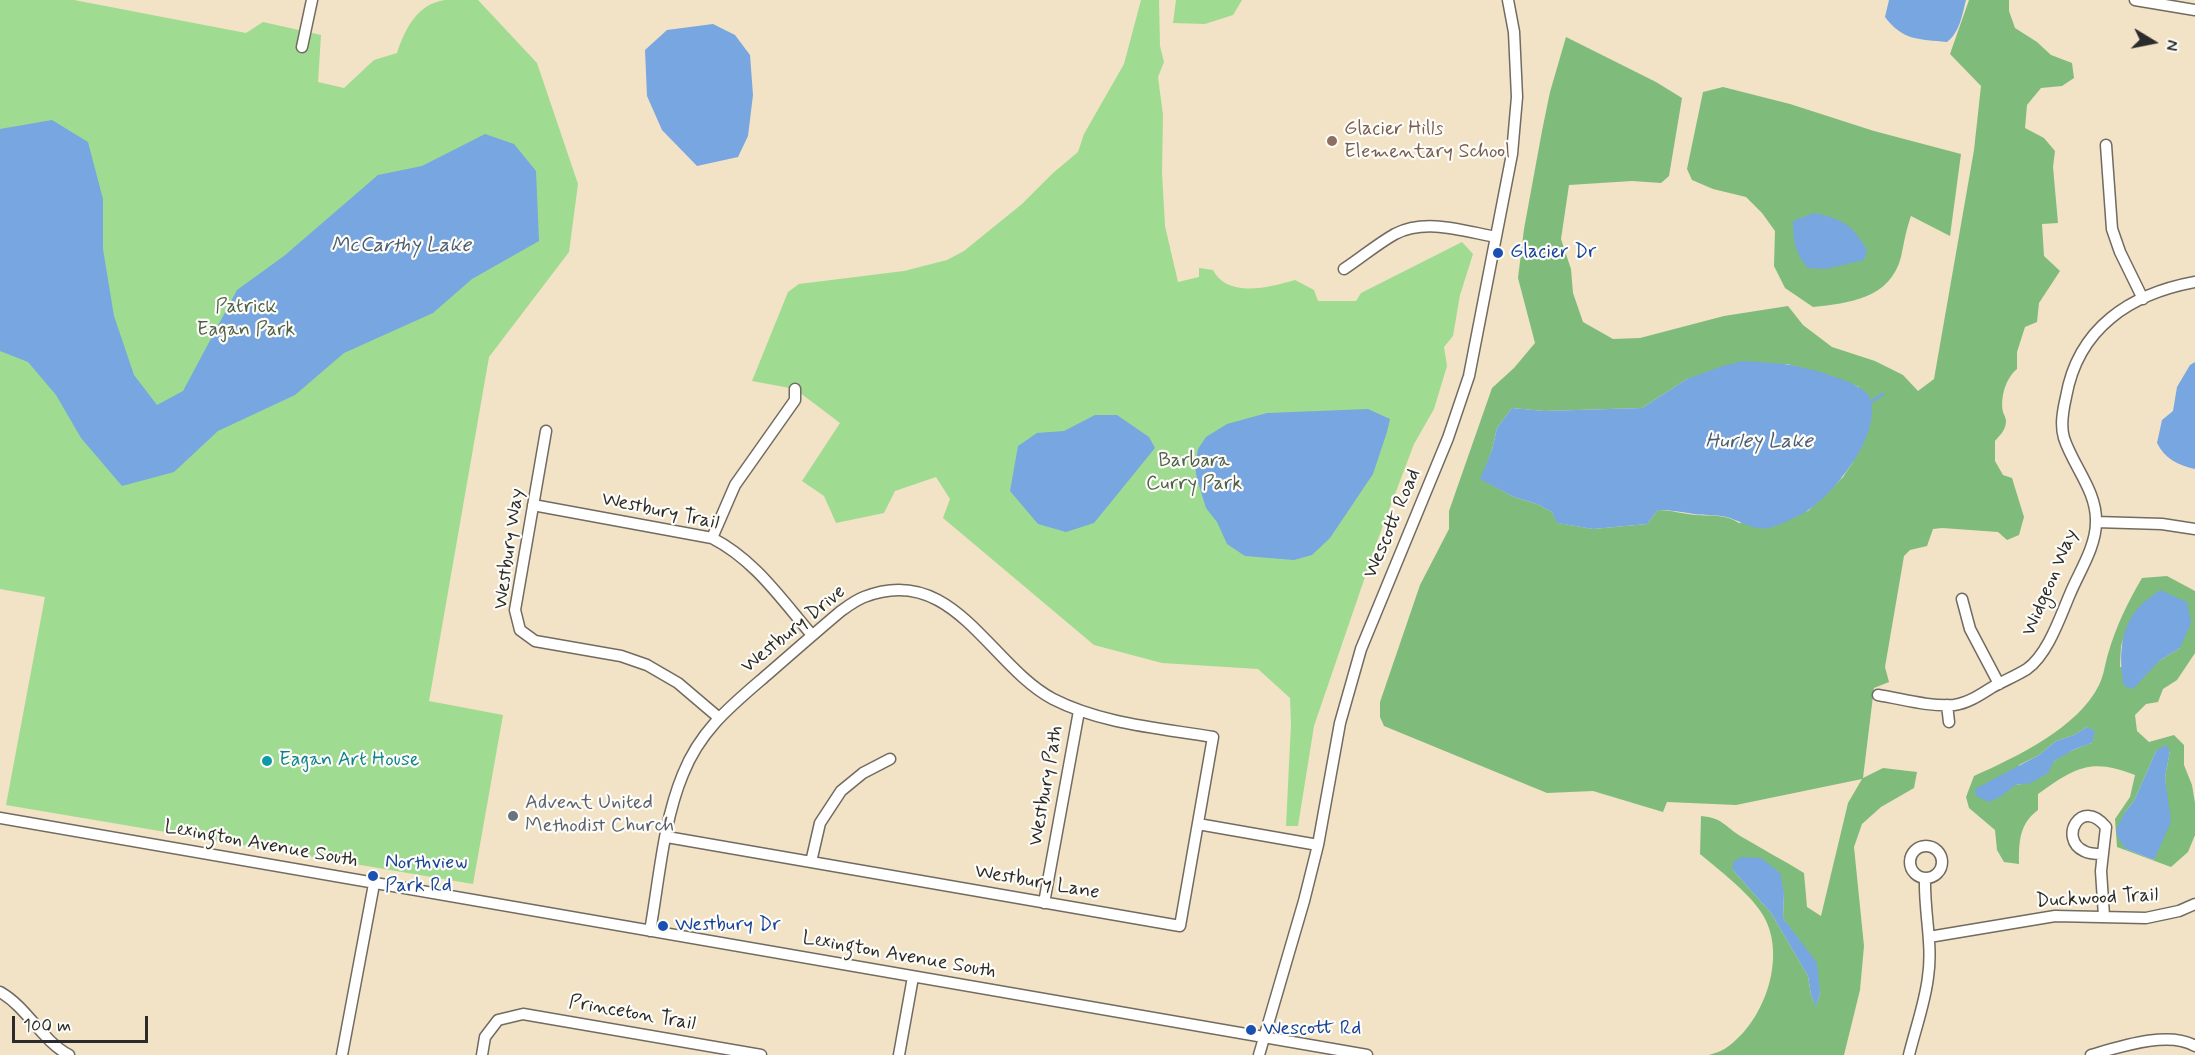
<!DOCTYPE html>
<style>
body{margin:0}
#map{position:relative;width:2195px;height:1055px;overflow:hidden;background:#f2e2c6;font-family:Mynerve,sans-serif}
canvas{display:block}
.north{position:absolute;left:2123px;top:12px;width:60px;height:60px;-webkit-text-stroke:4px #fdfcf7;paint-order:stroke;rotate:100deg;font-size:16px;font-weight:700;line-height:24px;text-align:center;color:#2b2b2b}
.north::after{content:'';display:block;margin:auto;width:21px;height:27px;background:#2b2b2b;clip-path:polygon(50% 0,100% 100%,50% 72%,0 100%)}
.scale{position:absolute;left:12px;top:1016px;width:136px;height:27px;box-sizing:border-box;border:3px solid #2b2b2b;border-top:0;padding-left:8px;font-size:18px;line-height:21px;white-space:nowrap;color:#2b2b2b;-webkit-text-stroke:4px #fdfcf7;paint-order:stroke}
</style>
<div id="map">
<canvas width="2195" height="1055"></canvas>
<div class="north">N</div>
<div class="scale">100 m</div>
</div>
<script>
const context = document.querySelector('canvas').getContext('2d');
context.lineJoin = 'round';
function fill(path, color) {
  context.fillStyle = color;
  context.fill(path, 'evenodd');
}
function trace(path, color, width, dash) {
  context.strokeStyle = color;
  context.lineWidth = width;
  context.lineCap = dash ? 'butt' : 'round';
  context.setLineDash(dash || []);
  context.stroke(path);
}
function drawText(font, color, halo, rows, align = 'center') {
  context.font = font + ' Mynerve,sans-serif';
  context.lineWidth = 4.5;
  context.setLineDash([]);
  context.textBaseline = 'middle';
  context.strokeStyle = halo;
  context.fillStyle = color;
  for (const [text, x, y, turn = 0] of rows) {
    context.save();
    context.translate(x, y);
    context.rotate((+turn || 0) * Math.PI / 180);
    context.textAlign = isNaN(turn) ? turn : align;
    if (halo) context.strokeText(text, 0, 0);
    context.fillText(text, 0, 0);
    context.restore();
  }
}
fill(new Path2D(`
 M0 0H74L246 33 263 22 321 35 318 82 344 88 374 60 397 53C405 29 417 4 445 0 456 0 467 0 478 0L537 63 578 184 569 252 489 357 429 701 503 715 473 884 6 805 45 597 0 589Z
 M1141 0H1159L1160 46 1164 62 1158 77 1163 115 1162 173 1165 226 1178 282 1199 277V268L1213 270C1228 299 1271 287 1295 280L1314 290 1318 301H1356L1361 293 1462 242 1473 254 1460 295 1453 336 1444 347 1447 366 1434 409 1414 444 1378 539 1314 726 1298 826H1286L1291 724 1290 698 1258 669 1162 663 1094 645 943 518 950 499 936 477 895 491 884 513 836 523 824 496 802 481 840 423 795 389 752 381 788 292 799 284 904 271 947 260 964 251 1022 204 1053 173 1078 152 1084 134 1124 64Z
 M1176 0H1242L1233 15 1205 24 1173 23Z`), '#9fdc91');
fill(new Path2D(`
 M1969 0H2009V11L2015 28 2037 42 2051 55 2072 63 2074 78 2062 86 2041 88 2027 105 2025 128 2044 138 2055 151 2053 167 2058 223 2042 224 2044 256 2060 271 2039 303 2037 322 2025 327 2017 352V369C2006 378 2000 397 2003 412 2004 415 2006 418 2006 421 2006 430 2000 435 1995 441V461L2003 475 2012 478 2024 517 2019 535 2007 540 1998 532 1942 528 1933 529 1927 546 1910 550 1904 556 1885 667 1889 682 1874 688 1863 778 1883 768 1917 772 1914 788 1881 807 1862 824 1854 847 1864 946 1860 990 1844 1055H1709C1715 1053 1722 1051 1726 1048 1765 1022 1789 953 1761 912 1748 892 1719 870 1700 854L1701 816C1723 818 1724 826 1742 837 1762 849 1783 860 1804 873L1807 907 1821 916 1848 803 1862 779 1736 805 1667 802 1663 812 1593 791 1547 793 1384 726 1380 717V702L1420 585 1449 529V511L1492 388 1514 368 1535 343 1518 278 1524 229 1542 131 1550 92 1566 37 1656 82 1682 98 1669 176 1661 183 1632 181 1569 185 1561 239 1571 269 1573 293 1583 322 1613 339 1640 338 1724 316 1788 306 1803 325 1832 347 1875 361 1903 375 1918 391 1934 379 1974 150 1981 86 1950 54ZM1787 364 1834 377 1859 387 1853 462 1843 477 1808 511 1739 523C1725 514 1712 516 1696 515 1683 514 1671 510 1658 510L1647 524 1593 529 1558 523 1552 512 1537 504 1514 497 1481 479 1492 450 1497 428 1512 408 1544 411 1642 408 1687 379ZM1732 869 1784 892 1783 918 1796 937 1820 993 1816 1006 1811 995 1808 976 1771 913Z
 M1723 87 1790 104 1874 131 1961 154 1950 236 1911 216C1906 230 1904 243 1901 257 1890 299 1849 303 1813 307L1785 288 1774 266 1775 231 1762 213 1746 197 1713 189 1692 180 1687 169 1703 92Z
 M2167 576 2195 591V653L2177 680 2163 689 2158 702 2146 704 2135 715 2137 731 2149 742 2174 735 2184 745V765L2192 785 2195 803V835L2188 852 2171 867 2117 847 2115 819 2130 797 2135 775C2091 757 2074 768 2038 794V810C2019 824 2019 842 2019 864L2004 862 1997 850 1995 830 1969 808 1966 797 1974 776C2016 757 2078 728 2099 685 2104 675 2105 664 2108 654 2116 626 2128 602 2142 578ZM2127 628 2180 648 2159 661 2120 667 2121 646ZM2087 727 2092 743C2079 747 2065 753 2054 761 2037 775 2039 782 2015 785L2019 765 2039 755 2056 741 2074 735ZM2156 751H2170L2165 777 2167 799 2154 860 2126 849 2125 812 2134 801Z`), '#7fbc7b');
fill(new Path2D(`
 M1889 0H1966C1962 15 1960 32 1947 42 1919 39 1903 41 1885 17Z
 M713 24 735 35 750 55 753 95 748 136 738 157 697 166 662 130 647 96 645 50 667 30Z
 M52 120 88 142 103 199V249L114 316 134 375 157 405 183 391 237 290 284 256 378 175 422 166 485 134 514 144 536 171 539 241 472 279 433 313 344 353 295 395 218 431 174 472 122 486 81 438 56 395 28 362 0 351V129Z
 M1814 213C1842 219 1852 224 1867 250L1864 260 1826 269 1808 268C1795 253 1793 240 1793 221Z
 M1743 361C1757 362 1771 363 1784 364 1801 366 1861 381 1869 396 1885 431 1834 494 1807 511 1799 516 1778 526 1769 528 1757 531 1741 522 1730 518 1718 514 1706 516 1694 514 1682 512 1670 510 1658 510L1647 524 1593 529 1557 523 1552 512 1537 504 1514 497 1480 479 1492 450 1497 428 1512 408 1544 411 1642 408 1687 379 1723 366Z
 M2195 362V469C2178 465 2165 459 2157 443L2162 420 2173 411 2177 387 2190 365Z
 M1368 409 1390 419 1387 432 1373 474 1330 538 1312 555 1294 560 1245 556 1227 544 1217 522 1206 508 1197 479 1195 466 1198 449 1206 437 1227 424 1267 413Z
 M1095 415H1117L1149 437 1155 448 1094 523 1066 532 1038 524 1010 491 1018 446 1037 433 1064 431Z
 M2160 590 2187 602 2191 623 2180 648 2159 661 2133 689 2124 686C2119 660 2119 630 2138 608 2144 601 2153 596 2160 590Z
 M2087 727 2095 731 2092 743 2075 749 2054 761 2048 773 2031 783 2015 785 2000 797 1989 802 1976 796 1975 789 2039 755 2056 741 2074 735Z
 M2166 745 2170 751 2165 777 2171 822 2154 860 2126 849 2118 838 2116 830 2125 812 2134 801 2156 751Z
 M1742 857 1761 858 1780 873 1784 892 1783 918 1817 963 1820 993 1816 1007 1811 995 1808 976 1771 913 1732 869 1734 861Z`), '#77a6e1');
trace(new Path2D(`
 M1866 405 1883 394`), '#77a6e1', 3);
const minor = new Path2D(`
 M2135 0 2195 10
 M302 47 312 0
 M2106 145 2112 229 2120 252 2143 299
 M1344 269C1361 258 1377 244 1395 234 1426 218 1463 231 1496 237
 M546 431 515 610 520 630 535 641 621 656 647 665 678 683 718 717
 M533 505 712 538C755 560 781 599 812 635
 M2096 522 2162 524 2195 529
 M712 538 735 485 795 400V389
 M1962 599 1970 629 1999 684
 M1878 695C1903 699 1929 707 1954 705 1968 703 1980 695 1991 688 2003 681 2016 676 2027 669 2048 654 2060 617 2070 594 2079 572 2096 547 2096 522 2097 491 2073 466 2064 438 2060 425 2063 410 2066 397 2078 328 2130 294 2195 282
 M1947 705 1949 722
 M0 818 1367 1055
 M1198 824 1318 845
 M1910 862a16 16 0 1 1 32 0a16 16 0 1 1-32 0Z
 M2102 854C2097 854 2089 854 2084 851 2058 839 2081 796 2106 827L2101 871 2104 916
 M811 862 820 823 841 791 863 773 890 759
 M1044 903 1079 711
 M650 931C659 881 663 822 683 774 701 729 732 705 768 674 792 653 816 632 841 611 848 606 856 600 864 597 953 562 989 665 1053 699 1102 724 1159 728 1213 737L1180 926 667 837
 M1929 937 2055 916 2146 918 2179 911 2195 904
 M0 992C28 1008 41 1040 69 1055
 M342 1055 374 884
 M482 1055 485 1037 498 1020 523 1014 761 1055
 M899 1055 913 977
 M1259 1055 1304 901 1318 845 1340 723 1361 649 1448 438 1469 376 1512 154 1517 97 1514 32 1508 0
 M1909 1055C1915 1030 1925 1003 1928 977 1933 945 1924 912 1925 879
 M2091 1055C2119 1047 2169 1030 2195 1046`);
trace(minor, '#716b61', 13);
trace(minor, '#fff', 10);
for (const [x, y, r, color] of [
 [1332,141,6,"#8d6e63"],
 [1498,253,6,"#1a4fb4"],
 [267,761,6,"#0f9aa8"],
 [513,816,6,"#6b7280"],
 [373,876,6,"#1a4fb4"],
 [663,926,6,"#1a4fb4"],
 [1251,1030,6,"#1a4fb4"]
]) {
  const dot = new Path2D();
  dot.arc(x, y, r, 0, 2 * Math.PI);
  context.fillStyle = color;
  context.fill(dot);
  trace(dot, '#fdfcf7', 2);
}
drawText('20px', '#785e54', '#fdfcf7', [
 ["Glacier Hills",1344,130],
 ["Elementary School",1344,153]
], 'left');
drawText('20px', '#164399', '#fdfcf7', [
 ["Glacier Dr",1510,253],
 ["Northview",385,864],
 ["Park Rd",385,887],
 ["Westbury Dr",675,926],
 ["Wescott Rd",1263,1030]
], 'left');
drawText('20px', '#4e604a', '#fdfcf7', [
 ["Patrick",246,308],
 ["Eagan Park",246,331],
 ["Barbara",1194,462],
 ["Curry Park",1194,485]
]);
drawText('20px', '#2b2b2b', '#fdfcf7', [
 ["Westbury Trail",660,512,12],
 ["Wescott Road",1393,524,-67],
 ["Westbury Way",510,549,-82],
 ["Widgeon Way",2051,583,-67],
 ["Westbury Drive",794,630,-39],
 ["Westbury Path",1047,786,-80],
 ["Lexington Avenue South",261,845,10],
 ["Westbury Lane",1037,883,10],
 ["Duckwood Trail",2097,899,-3],
 ["Lexington Avenue South",899,956,10],
 ["Princeton Trail",632,1014,10]
]);
drawText('20px', '#0d838f', '#fdfcf7', [
 ["Eagan Art House",279,761]
], 'left');
drawText('20px', '#5b616d', '#fdfcf7', [
 ["Advent United",525,804],
 ["Methodist Church",525,827]
], 'left');
drawText('italic 21px', '#495c74', '#fdfcf7', [
 ["McCarthy Lake",401,247],
 ["Hurley Lake",1759,443]
]);
</script>
